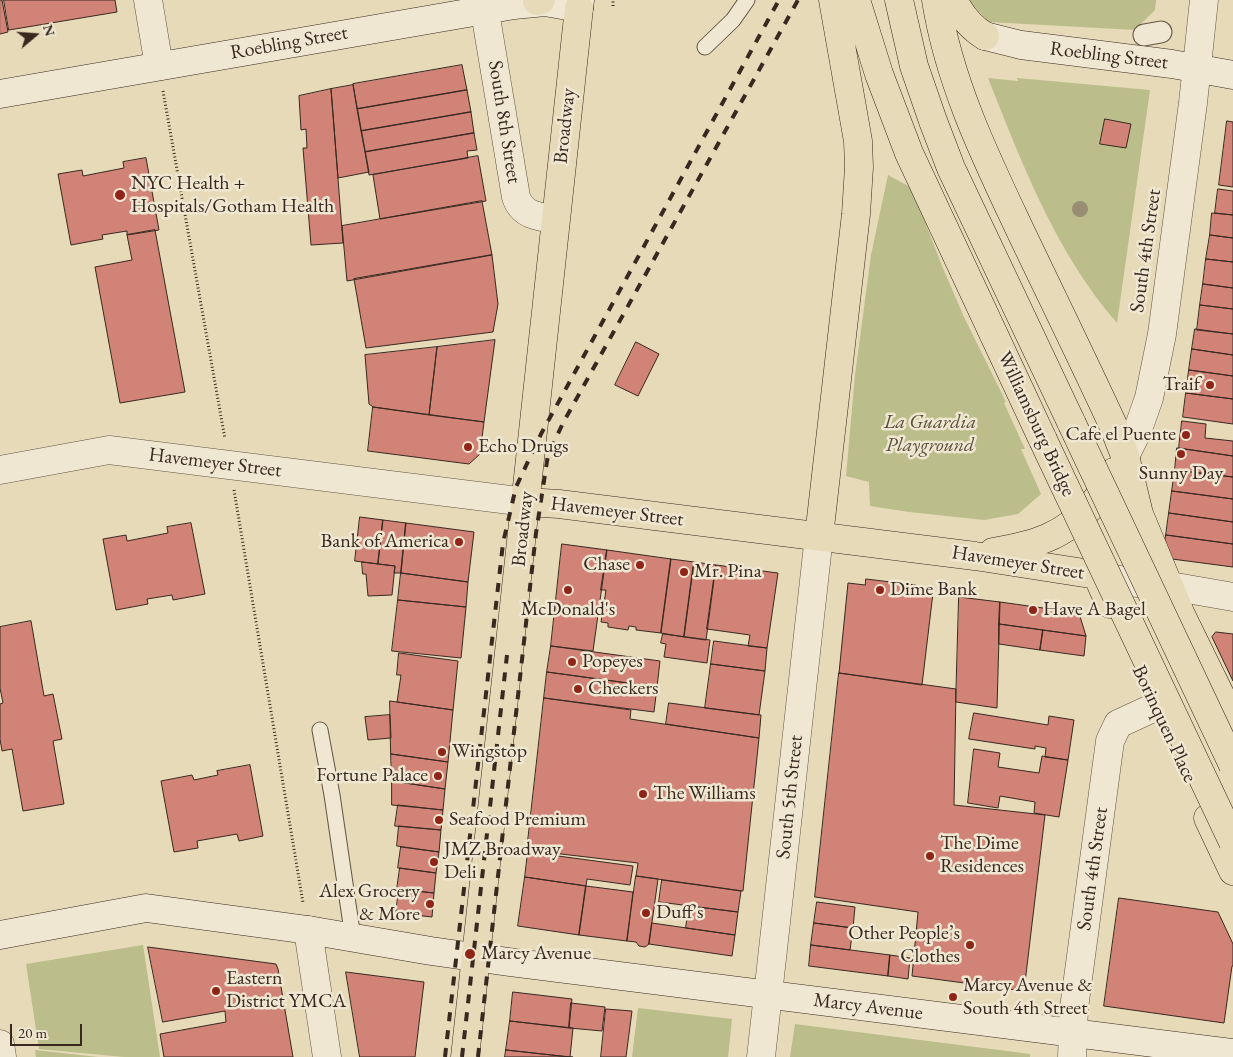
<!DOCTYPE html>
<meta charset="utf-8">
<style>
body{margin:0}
#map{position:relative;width:1233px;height:1057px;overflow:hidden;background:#e6dab8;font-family:"EB Garamond",serif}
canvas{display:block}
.north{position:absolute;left:10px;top:10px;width:50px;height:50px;-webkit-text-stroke:4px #efe7d1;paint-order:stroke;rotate:72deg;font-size:14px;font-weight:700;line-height:20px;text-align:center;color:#392820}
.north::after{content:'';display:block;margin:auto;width:18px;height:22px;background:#392820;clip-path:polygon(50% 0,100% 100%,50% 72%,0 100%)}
.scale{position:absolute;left:10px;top:1024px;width:72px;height:22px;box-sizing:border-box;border:2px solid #392820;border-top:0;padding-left:6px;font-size:15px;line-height:18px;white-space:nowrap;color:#392820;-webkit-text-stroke:4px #efe7d1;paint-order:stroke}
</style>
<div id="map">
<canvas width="1233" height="1057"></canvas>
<div class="north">N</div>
<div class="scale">20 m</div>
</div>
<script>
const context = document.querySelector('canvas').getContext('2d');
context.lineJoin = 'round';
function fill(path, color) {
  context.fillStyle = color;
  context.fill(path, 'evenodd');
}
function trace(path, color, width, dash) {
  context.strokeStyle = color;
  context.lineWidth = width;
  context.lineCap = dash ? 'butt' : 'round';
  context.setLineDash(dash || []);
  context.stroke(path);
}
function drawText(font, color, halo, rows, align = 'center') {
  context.font = font + ' "EB Garamond",serif';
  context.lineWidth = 5;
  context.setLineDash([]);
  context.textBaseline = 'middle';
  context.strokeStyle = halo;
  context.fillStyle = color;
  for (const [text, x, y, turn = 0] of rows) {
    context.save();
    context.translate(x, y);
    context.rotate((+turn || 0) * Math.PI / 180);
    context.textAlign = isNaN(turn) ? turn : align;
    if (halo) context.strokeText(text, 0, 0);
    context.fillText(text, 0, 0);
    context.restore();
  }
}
fill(new Path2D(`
 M968 0H1156L1155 10 1135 30 989 22Z
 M988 78 1018 81 1017 78 1150 90 1117 323C1056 253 1022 164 988 78Z
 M888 175 912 188 942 266 964 317 1006 402 1004 403 1025 449H1021L1041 494 1018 514 984 520 909 512 870 506 869 482 846 476 855 375 871 255Z
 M143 945 160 1057H124L39 1049 26 964Z
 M638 1008 732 1019 728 1057H632Z
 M795 1024 1030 1054V1057H790Z
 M35 1050 98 1057H36Z`), '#bbbe8a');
const building = new Path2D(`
 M0 0H2L8 32 0 34Z
 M4 0H115L117 12 9 30Z
 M462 65 467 90 357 109 353 84Z
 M353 85 369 172 338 178 331 89Z
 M331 89 343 243 311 245 303 148H307L306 129 301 130 299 96Z
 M467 90 471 112 361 131 357 109Z
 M471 112 474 133 365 152 361 131Z
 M1105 119 1131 124 1126 148 1100 144Z
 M1227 121 1233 122V187L1219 185Z
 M474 133 477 150 467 151 468 158 369 175 365 152Z
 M478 156 486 201 380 219 373 175Z
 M146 158 159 230 127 235V231L102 235 103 239 71 245 58 174 82 170 83 176 124 168 123 162Z
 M1218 189 1233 191V215L1215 213Z
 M482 201 492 255 347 281 342 226Z
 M1212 213 1233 215V238L1210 235Z
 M155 230 185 392 120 403 95 267 132 260 127 235Z
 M1210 235 1233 238V262L1206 259Z
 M492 255 498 304 493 332 366 348 354 279Z
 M1206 259 1233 262V288L1203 284Z
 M1203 284 1233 288V309L1200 305Z
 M1200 305 1233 309V334L1197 330Z
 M1195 329 1233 334V355L1192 349Z
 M495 340 484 422 429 415 437 347Z
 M636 342 659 354 638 396 615 385Z
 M437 347 429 415 373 407 369 404 365 355Z
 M1192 349 1233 355V376L1189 370Z
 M1189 370 1233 376V399L1186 393Z
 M1186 393 1233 399V424L1183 417Z
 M373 407 484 422 480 454 469 464 368 451Z
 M1182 421 1206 424 1205 438 1233 441V456L1179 448Z
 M1177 448 1233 456V477L1175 470Z
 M1175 470 1233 477V499L1172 491Z
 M1172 491 1233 499V522L1169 513Z
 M1169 513 1233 522V544L1166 535Z
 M360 517 383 520 378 564 355 561Z
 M383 520 406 523 401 573H394L395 566 378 564Z
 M191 523 205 594 173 600 172 595 147 599 148 604 116 610 103 539 126 535 127 541 168 533 167 527Z
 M406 523 474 532 468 582 401 573Z
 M1166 535 1233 544V567L1172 559 1165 541Z
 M562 544 607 550 593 651 551 646Z
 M607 550 671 559 661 633 636 630V627L629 626 628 630 608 627V623L601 622 606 590H601Z
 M671 559 694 562 684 637 661 633Z
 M362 562 395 566 392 595 368 596 366 574H363Z
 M694 562 716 565 706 640 684 637Z
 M716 565 778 573 767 648 748 646 750 635 707 629Z
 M401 573 468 582 466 607 398 600Z
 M866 579 916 585V591L933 593 922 685 839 673 848 583 865 585Z
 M959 597 1000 602 997 708 956 702Z
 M398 600 466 607 461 658 392 651Z
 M1000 602 1079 613 1086 636 999 624Z
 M31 621 44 696 53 694 62 739 53 741 64 804 23 811 12 749 2 751 0 739V704L3 703 0 688V627Z
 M999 624 1043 630 1040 650 999 644Z
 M1043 630 1086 636 1084 656 1040 650Z
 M1216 632 1233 634V681L1212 637Z
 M663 634 710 640 707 663 664 657 666 644 661 643Z
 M714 641 767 648 765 671 711 664Z
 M551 646 660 661 657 687 547 672Z
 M399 653 458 661 453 710 397 702 401 675H397Z
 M711 664 765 671 759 715 705 708Z
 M547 672 657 687 654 712 544 698Z
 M839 673 956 689 954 805 1045 815 1024 991 912 976 918 912 815 897Z
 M544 698 631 710 630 719 759 738 743 891 636 876 638 863 527 850Z
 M390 701 453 710 448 762 391 754Z
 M669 703 761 715 759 738 666 724Z
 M974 713 1048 725 1049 716 1074 720 1068 760 1045 757 1046 748 1035 746V749L969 739Z
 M390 715 391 738 368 740 365 717Z
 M974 749 1000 753 998 767 1039 773 1042 756 1068 760 1059 817 1034 813 1035 802 1000 796 998 808 968 803Z
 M391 754 448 762 445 789 392 781Z
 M250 765 263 836 239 841 237 834 197 841 198 848 174 852 161 781 192 775 194 780 218 775 217 771Z
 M392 781 445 789 443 810 392 805Z
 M398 805 443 810 441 830 395 826Z
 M399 826 441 830 439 852 397 846Z
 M401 847 439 852 436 873 398 868Z
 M528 852 633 866 630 885 587 879 586 886 525 877Z
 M400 868 436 873 434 893 397 889Z
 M636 876 658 879 649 944 645 947 639 946 636 942 627 941Z
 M525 877 586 886 579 935 518 926Z
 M662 880 741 891 738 912 659 902Z
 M586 886 633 892 627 941 579 935Z
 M399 889 434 893 432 917 396 913Z
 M1119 898 1218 912 1233 944V966H1232L1224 1023 1104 1006Z
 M817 902 855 907 853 928 814 923Z
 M689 906 738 912 735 935 686 928Z
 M652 923 735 935 732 956 649 944Z
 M814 923 853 928 850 950 811 945Z
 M811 945 890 955 888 976 809 966Z
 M148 947 276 964 278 969 293 1057H164L160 1034 226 1022 225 1011 163 1022Z
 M890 955 910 958 908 979 888 976Z
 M346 972 424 982 415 1057H360Z
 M513 992 572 999 569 1028 510 1021Z
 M571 1003 605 1007 602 1031 569 1028Z
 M606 1009 632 1011 626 1057H601Z
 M510 1021 573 1028 570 1057 506 1050Z
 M506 1050 570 1057H573H505Z`);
fill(building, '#d08376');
trace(building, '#392820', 1);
const service = new Path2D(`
 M705 47 733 20 747 0
 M320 730 332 795 353 938`);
const pedestrian = new Path2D(`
 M1144 35 1161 32`);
const minor = new Path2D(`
 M148 0 159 66
 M483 0 516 197C522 215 538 217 555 219
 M1125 456 1137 432 1149 398 1162 334 1193 103 1204 0
 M0 470 109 450 526 502
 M1097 575 1128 582 1170 586 1233 597
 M308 930 327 1057
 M761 1057 819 536
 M1072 1057 1074 1008 1110 741 1118 724 1155 707`);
const tertiary = new Path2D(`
 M0 1044 2 1057`);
const secondary = new Path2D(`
 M985 36 1021 45 1172 64 1233 75
 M0 94 514 5 545 2 579 8 580 0
 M0 935 146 908 308 930 431 951 509 962 1233 1053`);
const primary = new Path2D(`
 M1125 456 1139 514 1181 615 1233 721
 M526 502 559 504 975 556 1097 575 1110 604
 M993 552C1034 545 1064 537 1093 504 1101 495 1107 483 1114 472
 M1208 818 1233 871
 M465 1057 579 8`);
const motorway = new Path2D(`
 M856 0 879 74 909 153 1043 440
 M899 0 914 66 933 121 951 168 1072 424
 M936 0C949 82 985 156 1020 230 1051 295 1083 360 1113 425L1125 456
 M953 0C961 15 971 28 985 36
 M537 1 541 0
 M819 536 856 214 859 167 858 141 833 0`);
trace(service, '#645446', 17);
trace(pedestrian, '#645446', 23);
trace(minor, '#645446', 29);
trace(tertiary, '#645446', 29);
trace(secondary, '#392820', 29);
trace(primary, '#392820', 29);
trace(motorway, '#392820', 29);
trace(new Path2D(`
 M613 6V0
 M163 91 225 439
 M234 490 303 903`), '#392820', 3, [1, 2.5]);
trace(service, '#efe7d1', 15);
trace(pedestrian, '#efe7d1', 21);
trace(minor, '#efe7d1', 28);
trace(tertiary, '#efe7d1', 28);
trace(secondary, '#efe7d1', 28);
trace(primary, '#e6dab8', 28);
trace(motorway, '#e6dab8', 28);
trace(new Path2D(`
 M445 1057 503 543 516 487 541 434 779 0
 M462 1057 507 655
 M478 1057 536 533 548 455 563 423 798 0`), '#392820', 4, [9, 9]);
const motorwayBridge = new Path2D(`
 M1072 424 1233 765
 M1043 440 1233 842`);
trace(motorwayBridge, '#392820', 29, []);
trace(motorwayBridge, '#e6dab8', 28);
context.fillStyle = '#998d73';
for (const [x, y] of [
 [1080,209]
]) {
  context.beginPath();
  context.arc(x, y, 8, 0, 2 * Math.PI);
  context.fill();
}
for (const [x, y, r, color] of [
 [120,195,6,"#8f2418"],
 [1210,385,5,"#8f2418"],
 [1186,435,5,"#8f2418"],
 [468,447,5,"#8f2418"],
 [1181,454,5,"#8f2418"],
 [459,542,5,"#8f2418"],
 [640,565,5,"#8f2418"],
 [684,572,5,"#8f2418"],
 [568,590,5,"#8f2418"],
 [880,590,5,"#8f2418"],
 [1033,610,5,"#8f2418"],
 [572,662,5,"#8f2418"],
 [578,689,5,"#8f2418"],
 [442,752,5,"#8f2418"],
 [438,776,5,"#8f2418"],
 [643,794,5,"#8f2418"],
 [439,820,5,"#8f2418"],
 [930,856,5,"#8f2418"],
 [434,862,5,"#8f2418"],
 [430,904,5,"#8f2418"],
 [646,913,5,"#8f2418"],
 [970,945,5,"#8f2418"],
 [470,954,6,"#8f2418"],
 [216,991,5,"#8f2418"],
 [953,997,5,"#8f2418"]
]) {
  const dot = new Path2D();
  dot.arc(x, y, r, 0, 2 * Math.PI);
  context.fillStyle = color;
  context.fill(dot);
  trace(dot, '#efe7d1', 2);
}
drawText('20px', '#392820', '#efe7d1', [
 ["Roebling Street",289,43,-10],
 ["Roebling Street",1109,56,7],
 ["South 8th Street",504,122,81],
 ["Broadway",565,126,-84],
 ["South 4th Street",1146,251,-82],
 ["Williamsburg Bridge",1036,424,65],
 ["Havemeyer Street",215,463,7],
 ["Havemeyer Street",617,512,7],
 ["Broadway",523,529,-84],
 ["Havemeyer Street",1018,563,9],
 ["Borinquen Place",1164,724,65],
 ["South 5th Street",790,797,-84],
 ["South 4th Street",1093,869,-82],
 ["Marcy Avenue",868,1007,7]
]);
drawText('20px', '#392820', '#efe7d1', [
 ["NYC Health +",131,184],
 ["Hospitals/Gotham Health",131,207],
 ["Traif",1200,385,"right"],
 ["Cafe el Puente",1176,435,"right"],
 ["Echo Drugs",478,447],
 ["Sunny Day",1181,474,"center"],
 ["Bank of America",449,542,"right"],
 ["Chase",630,565,"right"],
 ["Mr. Pina",694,572],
 ["Dime Bank",890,590],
 ["McDonald's",568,610,"center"],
 ["Have A Bagel",1043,610],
 ["Popeyes",582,662],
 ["Checkers",588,689],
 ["Wingstop",452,752],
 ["Fortune Palace",428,776,"right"],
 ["The Williams",653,794],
 ["Seafood Premium",449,820],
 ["The Dime",940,844],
 ["Residences",940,867],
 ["JMZ Broadway",444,850],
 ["Deli",444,873],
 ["Alex Grocery",420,892,"right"],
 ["& More",420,915,"right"],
 ["Duff's",656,913],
 ["Other People’s",960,934,"right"],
 ["Clothes",960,957,"right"],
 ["Marcy Avenue",481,954],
 ["Eastern",226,979],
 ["District YMCA",226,1002],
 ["Marcy Avenue &",963,986],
 ["South 4th Street",963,1009]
], 'left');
drawText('italic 20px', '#5a4e3a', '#efe7d1', [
 ["La Guardia",930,423],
 ["Playground",930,446]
]);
</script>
